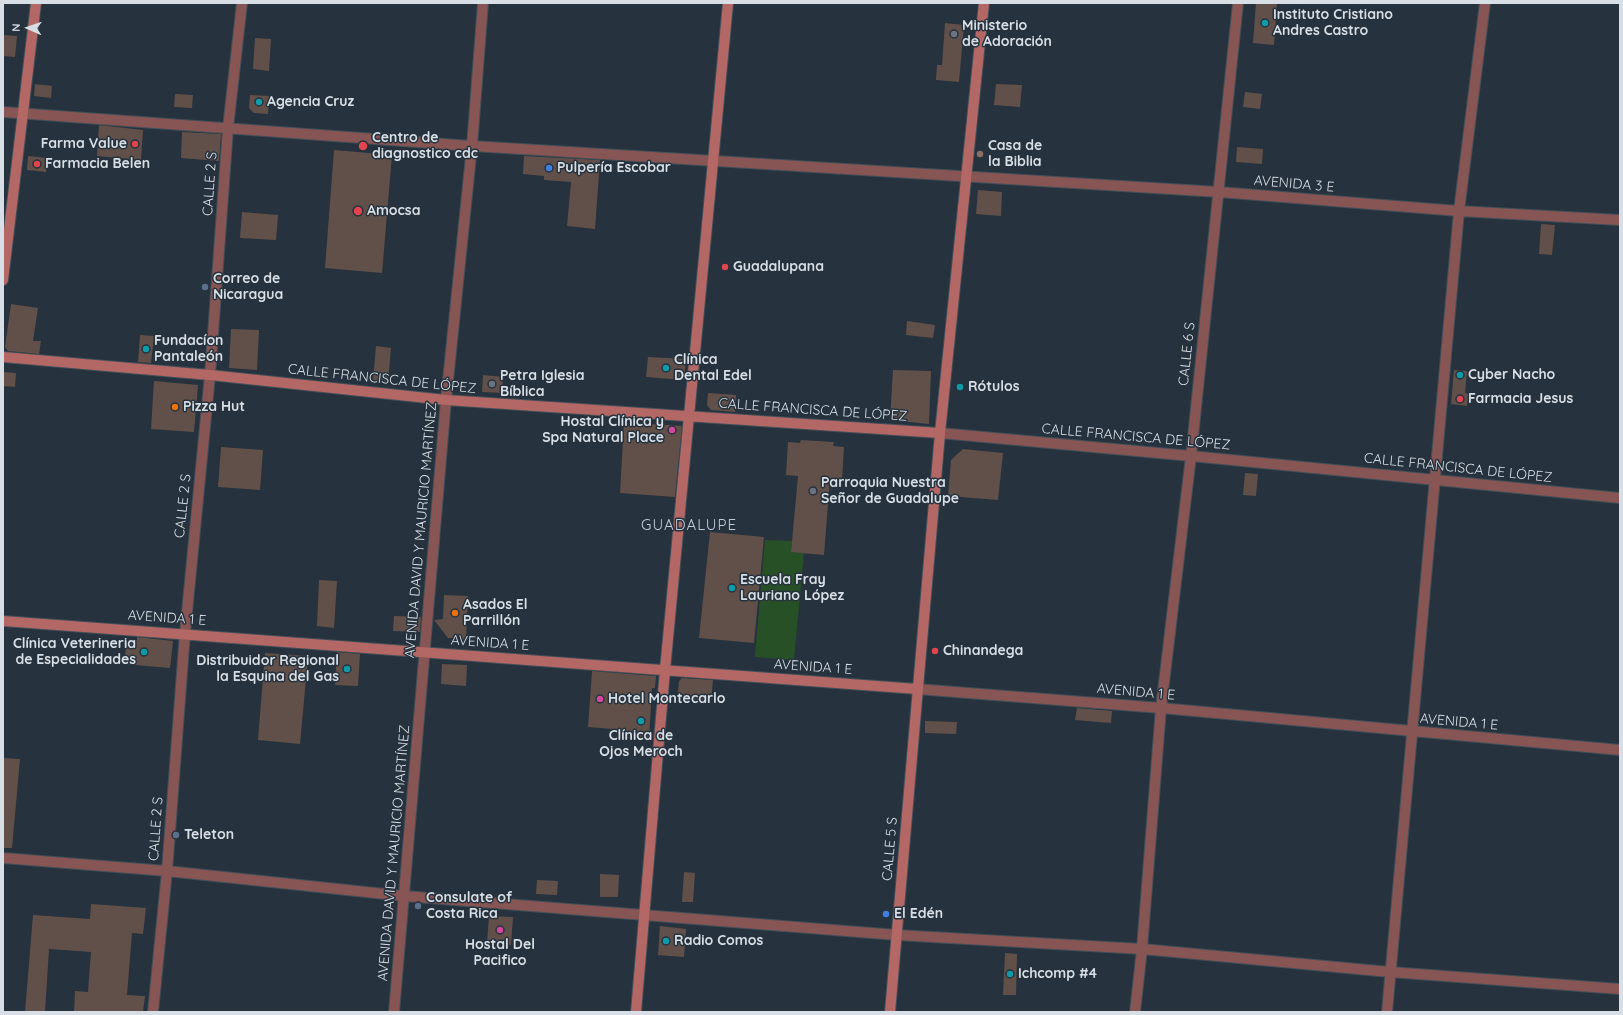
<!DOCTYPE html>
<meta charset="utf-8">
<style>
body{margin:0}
#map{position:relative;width:1623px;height:1015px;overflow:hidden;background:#26323d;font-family:Quicksand,sans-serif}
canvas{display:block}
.frame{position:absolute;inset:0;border:4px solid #d7dee5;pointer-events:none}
.north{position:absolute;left:8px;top:8px;width:40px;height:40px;-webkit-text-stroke:3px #26323d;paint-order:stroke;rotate:272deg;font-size:11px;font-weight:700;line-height:16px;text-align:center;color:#d7dee5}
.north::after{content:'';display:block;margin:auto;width:14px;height:18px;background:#d7dee5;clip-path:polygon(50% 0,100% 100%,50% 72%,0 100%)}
</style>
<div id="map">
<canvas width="1623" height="1015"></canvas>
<div class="frame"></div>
<div class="north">N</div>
</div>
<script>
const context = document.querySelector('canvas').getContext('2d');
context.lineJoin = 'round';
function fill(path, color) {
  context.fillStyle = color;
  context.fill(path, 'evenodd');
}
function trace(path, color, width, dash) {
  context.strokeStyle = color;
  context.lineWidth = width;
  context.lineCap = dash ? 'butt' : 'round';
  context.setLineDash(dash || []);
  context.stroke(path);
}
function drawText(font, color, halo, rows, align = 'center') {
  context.font = font + ' Quicksand,sans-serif';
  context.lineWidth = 3;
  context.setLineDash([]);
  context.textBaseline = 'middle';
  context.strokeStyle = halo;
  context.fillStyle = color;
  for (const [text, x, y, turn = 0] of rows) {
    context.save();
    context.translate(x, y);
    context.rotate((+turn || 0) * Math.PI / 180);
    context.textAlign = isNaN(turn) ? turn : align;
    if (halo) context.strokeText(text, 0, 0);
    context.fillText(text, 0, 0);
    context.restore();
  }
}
fill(new Path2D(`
 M765 540 792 541 791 552 804 553 794 660 755 657Z`), '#275026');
fill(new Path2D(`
 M1256 3H1277L1274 45 1253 43Z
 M945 23 964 25 959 82 936 80 937 65H942Z
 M3 35 17 36 15 57 3 56Z
 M255 38 271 39 269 71 253 69Z
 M35 84 52 86 51 98 34 96Z
 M996 84 1022 85 1020 107 994 105Z
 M1245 92 1262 94 1260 109 1243 107Z
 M175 94 193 95 192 108 174 107Z
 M250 95 269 96 268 114 254 113 249 108Z
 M99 125 143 130 141 160 97 156Z
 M182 132 221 134 219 161 181 158Z
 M1237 147 1263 149 1262 164 1236 162Z
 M334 150 392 155 382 273 325 268Z
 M28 156 47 158 46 172 27 170Z
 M524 156 600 160 595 229 567 226 571 182 544 180V176L523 174Z
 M978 190 1002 192 1001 216 976 214Z
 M242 212 278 215 276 240 240 238Z
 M1541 224 1555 225 1552 255 1539 254Z
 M11 304 38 308 33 341H41L39 354 8 351 5 347Z
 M907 321 935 325 933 338 906 335Z
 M231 329 259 330 257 370 229 368Z
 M140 335 154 336 151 363 138 362Z
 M376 346 391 348 388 382 373 380Z
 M648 357 686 359 684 380 646 377Z
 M893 370 931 371 929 424 890 420Z
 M1454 370 1467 371 1465 393 1469 394 1467 406 1451 404Z
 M3 372 16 373 15 387 3 386Z
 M483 375 503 377 502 393 482 392Z
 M154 381 198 385 194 432 151 429Z
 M708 393 736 395 735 412 711 410 707 405Z
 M624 422 682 426 675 497 620 493Z
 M801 440 834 442 833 446 844 447 842 480 830 479 824 555 791 552 798 476 786 475 788 442 800 443Z
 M221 447 263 450 260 490 218 487Z
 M963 449 1003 453 998 500 948 496 951 460Z
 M1245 473 1258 474 1256 496 1243 495Z
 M710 532 764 537 754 643 699 638Z
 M319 580 337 581 334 628 317 626Z
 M444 595 468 596 466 639 448 638 434 620 443 619Z
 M394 616 421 617 420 632 393 631Z
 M137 637 173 641 170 668 124 664 127 639 137 640Z
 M337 652 360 654 358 686 335 685Z
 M265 653 308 656 300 744 258 740Z
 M442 664 467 665 466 686 441 684Z
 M592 671 656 676 655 688H652L649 740 623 739 624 730 588 727Z
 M682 678 713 680 711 701 688 699 678 693 679 681Z
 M1077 708 1112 711 1111 723 1075 720Z
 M925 721 957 722 956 734 925 733Z
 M3 758 20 759 12 848H3Z
 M684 872 695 873 693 902H682Z
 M600 874 619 875 618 897H600Z
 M537 880 558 881 557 895 536 894Z
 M91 904 146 908 143 934 132 933 127 995 145 996 143 1012H74L75 991 88 992 91 952 49 949 45 1012H25L33 915 90 919Z
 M489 916 513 917 511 945 487 943Z
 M660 926 686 929 684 957 658 955Z
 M1005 953 1017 954 1016 995H1003Z`), '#615049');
const street = new Path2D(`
 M3 112 472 146 1219 192 1459 211 1620 220
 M940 433 1191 456 1620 498
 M917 689 1161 708 1620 750
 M3 858 167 871 404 896 644 915 897 935 1142 949 1390 972 1620 989
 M153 1012 167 871 185 633 210 375 228 128 242 3
 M394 1012 446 400 472 146 483 3
 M1135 1012 1142 949 1161 708 1191 456 1238 3
 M1387 1012 1459 211 1485 3`);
const secondary = new Path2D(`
 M3 280 36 3
 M3 357 210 375 446 400 940 433
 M3 621 917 689
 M636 1012 665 670 728 3
 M890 1012 940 433 984 3`);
trace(street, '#424e58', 12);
trace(secondary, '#424e58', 12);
trace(street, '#865554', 10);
trace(secondary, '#b46866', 10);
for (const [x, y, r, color] of [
 [1265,23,4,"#0f9aa8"],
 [954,34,4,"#6b7280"],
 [259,102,4,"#0f9aa8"],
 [135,144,4,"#e0444e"],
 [363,146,5,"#e0444e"],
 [980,154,4,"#8d6e63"],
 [37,164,4,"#e0444e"],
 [549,168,4,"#3f7fe0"],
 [358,211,5,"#e0444e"],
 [725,267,4,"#e0444e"],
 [205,287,4,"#5c6f8a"],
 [146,349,4,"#0f9aa8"],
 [666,368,4,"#0f9aa8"],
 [1460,375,4,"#0f9aa8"],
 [492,384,4,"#6b7280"],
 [960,387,4,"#0f9aa8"],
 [1460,399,4,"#e0444e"],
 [175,407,4,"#e8710a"],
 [672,430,4,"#d1479c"],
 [813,491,4,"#6b7280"],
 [732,588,4,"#0f9aa8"],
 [455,613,4,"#e8710a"],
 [935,651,4,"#e0444e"],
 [144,652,4,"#0f9aa8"],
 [347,669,4,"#0f9aa8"],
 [600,699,4,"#d1479c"],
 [641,721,4,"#0f9aa8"],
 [176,835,4,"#5c6f8a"],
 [418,906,4,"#5c6f8a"],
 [886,914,4,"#3f7fe0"],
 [500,930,4,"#d1479c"],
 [666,941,4,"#0f9aa8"],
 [1010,974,4,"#0f9aa8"]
]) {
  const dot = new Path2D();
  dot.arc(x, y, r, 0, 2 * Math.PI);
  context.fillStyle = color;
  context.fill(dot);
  trace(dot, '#26323d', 1.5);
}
drawText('bold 14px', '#d7dee5', '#26323d', [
 ["Instituto Cristiano",1273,15],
 ["Andres Castro",1273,31],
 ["Ministerio",962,26],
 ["de Adoración",962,42],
 ["Agencia Cruz",267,102],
 ["Centro de",372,138],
 ["diagnostico cdc",372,154],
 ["Farma Value",127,144,"right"],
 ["Casa de",988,146],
 ["la Biblia",988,162],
 ["Farmacia Belen",45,164],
 ["Pulpería Escobar",557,168],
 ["Amocsa",367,211],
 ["Guadalupana",733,267],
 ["Correo de",213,279],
 ["Nicaragua",213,295],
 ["Fundacíon",154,341],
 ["Pantaleón",154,357],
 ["Clínica",674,360],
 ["Dental Edel",674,376],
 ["Cyber Nacho",1468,375],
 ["Petra Iglesia",500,376],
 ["Bíblica",500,392],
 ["Rótulos",968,387],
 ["Farmacia Jesus",1468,399],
 ["Pizza Hut",183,407],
 ["Hostal Clínica y",664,422,"right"],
 ["Spa Natural Place",664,438,"right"],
 ["Parroquia Nuestra",821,483],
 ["Señor de Guadalupe",821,499],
 ["Escuela Fray",740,580],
 ["Lauriano López",740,596],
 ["Asados El",463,605],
 ["Parrillón",463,621],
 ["Clínica Veterineria",136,644,"right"],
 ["de Especialidades",136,660,"right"],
 ["Chinandega",943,651],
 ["Distribuidor Regional",339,661,"right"],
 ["la Esquina del Gas",339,677,"right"],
 ["Hotel Montecarlo",608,699],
 ["Clínica de",641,736,"center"],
 ["Ojos Meroch",641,752,"center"],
 ["Teleton",184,835],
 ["Consulate of",426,898],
 ["Costa Rica",426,914],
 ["El Edén",894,914],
 ["Radio Comos",674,941],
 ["Hostal Del",500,945,"center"],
 ["Pacifico",500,961,"center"],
 ["Ichcomp #4",1018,974]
], 'left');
drawText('14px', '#d7dee5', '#26323d', [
 ["CALLE 2 S",210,184,-86],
 ["AVENIDA 3 E",1294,184,5],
 ["CALLE 6 S",1187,354,-84],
 ["CALLE FRANCISCA DE LÓPEZ",382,379,6],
 ["CALLE FRANCISCA DE LÓPEZ",813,410,4],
 ["CALLE FRANCISCA DE LÓPEZ",1136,437,5],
 ["CALLE FRANCISCA DE LÓPEZ",1458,468,6],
 ["CALLE 2 S",183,506,-84],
 ["AVENIDA DAVID Y MAURICIO MARTÍNEZ",421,530,-85],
 ["AVENIDA 1 E",167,618,4],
 ["AVENIDA 1 E",490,643,4],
 ["AVENIDA 1 E",813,667,4],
 ["AVENIDA 1 E",1136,692,5],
 ["AVENIDA 1 E",1459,722,5],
 ["CALLE 2 S",156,829,-86],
 ["CALLE 5 S",890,849,-85],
 ["AVENIDA DAVID Y MAURICIO MARTÍNEZ",394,853,-85]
]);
context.letterSpacing = '1px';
drawText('15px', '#bfcddc', '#26323d', [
 ["GUADALUPE",689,525]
]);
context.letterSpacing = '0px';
</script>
